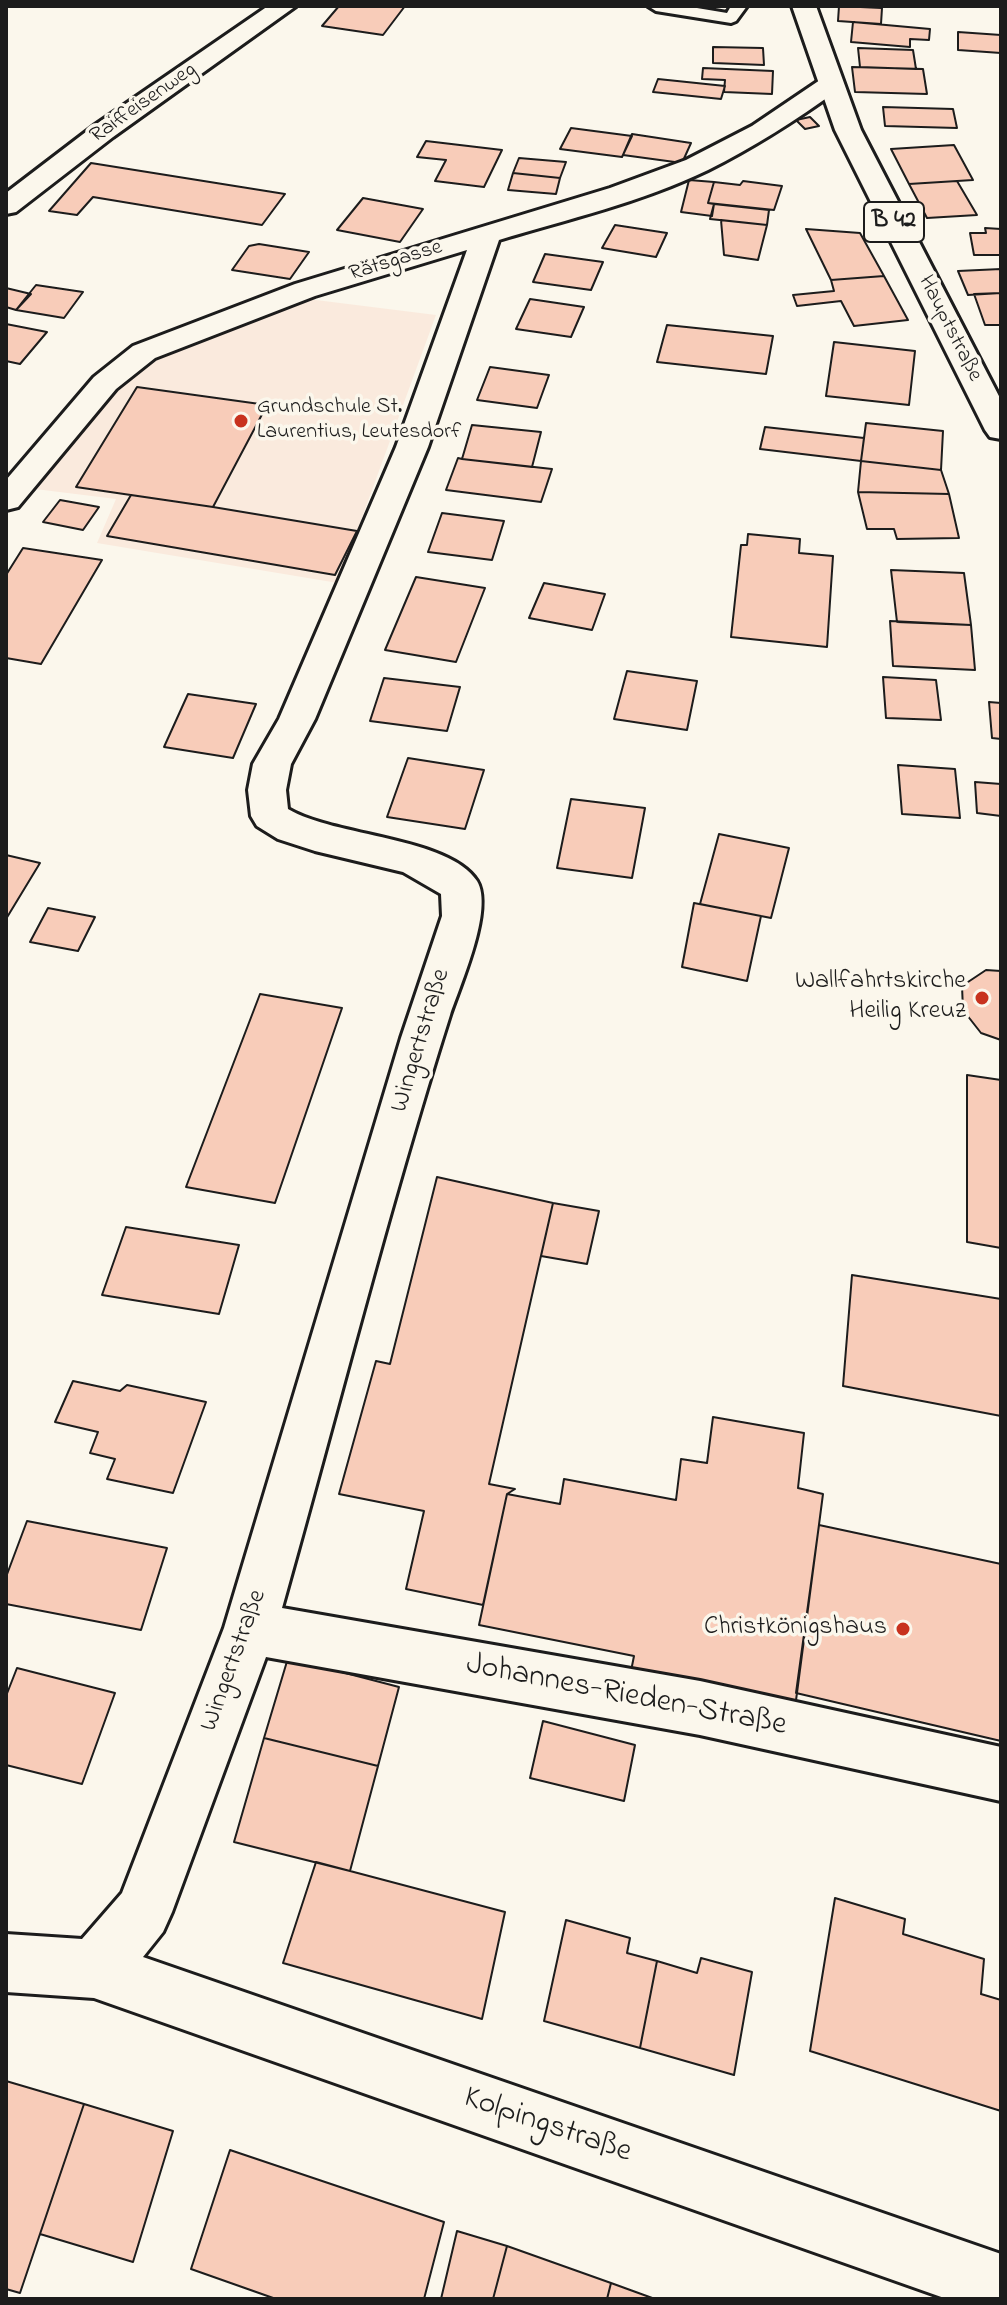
<!DOCTYPE html>
<meta charset="utf-8">
<style>
body{margin:0}
#map{position:relative;width:1007px;height:2305px;overflow:hidden;background:#fbf7ec;font-family:"Indie Flower",sans-serif}
canvas{display:block}
.frame{position:absolute;inset:0;border:8px solid #1c1c1c;pointer-events:none}
</style>
<div id="map">
<canvas width="1007" height="2305"></canvas>
<div class="frame"></div>
</div>
<script>
const context = document.querySelector('canvas').getContext('2d');
context.lineJoin = 'round';
function fill(path, color) {
  context.fillStyle = color;
  context.fill(path, 'evenodd');
}
function trace(path, color, width, dash) {
  context.strokeStyle = color;
  context.lineWidth = width;
  context.lineCap = dash ? 'butt' : 'round';
  context.setLineDash(dash || []);
  context.stroke(path);
}
function drawText(font, color, halo, rows, align = 'center') {
  context.font = font + ' "Indie Flower",sans-serif';
  context.lineWidth = 7;
  context.setLineDash([]);
  context.textBaseline = 'middle';
  context.strokeStyle = halo;
  context.fillStyle = color;
  for (const [text, x, y, turn = 0] of rows) {
    context.save();
    context.translate(x, y);
    context.rotate((+turn || 0) * Math.PI / 180);
    context.textAlign = isNaN(turn) ? turn : align;
    if (halo) context.strokeText(text, 0, 0);
    context.fillText(text, 0, 0);
    context.restore();
  }
}
fill(new Path2D(`
 M308 299 436 315 338 583 97 543 116 499 27 488 112 394 154 359Z`), '#faeadd');
const building = new Path2D(`
 M339 6H405L383 35 322 26Z
 M839 6 882 8 881 24 838 21Z
 M853 22 930 29 929 40 910 39V47L851 42Z
 M958 32 1001 35V53L958 50Z
 M713 47 763 48 764 65 713 63Z
 M858 48 913 50 916 69 860 67Z
 M852 67 923 69 927 94 855 92Z
 M703 68 773 71 772 94 724 92 725 80 702 79Z
 M658 79 725 86 721 99 653 92Z
 M883 107 953 109 957 128 885 126Z
 M810 117 819 126 805 129 796 120Z
 M571 128 632 136 622 157 560 149Z
 M632 134 691 143 682 163 623 155Z
 M426 141 502 150 484 187 435 181 446 160 417 157Z
 M954 145 973 180 909 184 891 149Z
 M519 158 566 162 560 178 513 173Z
 M91 163 285 194 262 225 93 197 77 215 49 211Z
 M513 173 560 178 556 194 508 190Z
 M689 180 714 182 708 203 714 204 712 216 681 212Z
 M743 181 782 186 774 210 708 203 714 182 740 185Z
 M957 181 977 215 927 218 909 184Z
 M363 198 423 209 400 242 337 230Z
 M714 204 769 210 767 225 710 219Z
 M721 220 767 225 758 260 724 255Z
 M615 225 667 233 656 257 602 248Z
 M985 228 1001 229V255H974L970 233H986Z
 M806 229 860 233 884 276 831 280Z
 M259 244 309 252 290 279 232 270 249 246Z
 M545 254 603 262 591 290 533 282Z
 M1001 269V293L968 295 958 271Z
 M884 276 908 320 854 326 841 301 797 306 793 295 834 291 831 280Z
 M36 285 83 292 64 318 16 310Z
 M6 288 31 294 16 310 6 307Z
 M1001 293V325H985L974 294Z
 M530 299 584 307 571 337 516 329Z
 M6 324 47 332 20 364 6 361Z
 M667 325 773 336 766 374 657 362Z
 M834 342 915 351 909 405 826 396Z
 M490 367 549 375 537 408 477 400Z
 M137 387 267 405 213 507 76 487Z
 M866 423 943 431 941 470 861 461Z
 M472 425 541 432 532 467 462 459Z
 M765 427 864 438 861 461 760 449Z
 M458 458 462 459 552 469 541 502 446 490Z
 M861 461 941 470 949 494 858 492Z
 M858 492 949 494 959 538 897 539 894 529H867Z
 M131 495 213 507 357 531 335 575 107 536Z
 M60 500 99 507 83 530 43 522Z
 M442 513 504 521 492 560 428 552Z
 M748 534 800 539 799 553 833 556 827 647 731 637 741 545H747Z
 M23 548 102 560 41 664 6 658V575Z
 M891 570 964 573 971 625 897 622Z
 M416 577 485 588 456 662 385 650Z
 M544 583 605 594 592 630 529 618Z
 M890 621 971 625 975 670 893 666Z
 M627 671 697 681 687 730 614 719Z
 M883 677 936 680 941 720 886 718Z
 M384 678 460 687 447 731 370 721Z
 M188 694 256 704 233 758 164 747Z
 M989 702 1001 703V739L992 738Z
 M408 758 484 770 465 829 387 817Z
 M898 765 955 769 960 818 902 814Z
 M975 782 1001 784V816L977 813Z
 M571 799 645 808 632 878 557 868Z
 M719 834 789 848 771 918 700 904Z
 M6 855 40 863 6 919Z
 M694 903 761 916 747 981 682 967Z
 M48 908 95 917 78 951 30 942Z
 M986 970 1001 971V1040L981 1033 963 1010 962 986Z
 M260 994 342 1008 275 1203 186 1187Z
 M967 1075 1001 1080V1248L967 1242Z
 M437 1177 553 1203 489 1484 515 1489 507 1494 483 1605 406 1589 424 1511 339 1494 376 1361 390 1364Z
 M553 1203 599 1211 587 1264 541 1256Z
 M126 1227 239 1245 219 1314 102 1295Z
 M852 1275 1001 1299V1416L843 1386Z
 M73 1381 120 1391 127 1385 206 1402 173 1493 107 1479 115 1459 90 1453 98 1432 55 1422Z
 M713 1417 804 1433 798 1488 823 1494 795 1708 630 1676 634 1656 479 1625 507 1494 560 1504 564 1479 676 1500 681 1459 707 1463Z
 M27 1521 167 1548 141 1630 6 1604V1577Z
 M819 1525 1001 1564V1741L796 1693Z
 M288 1658 399 1687 378 1766 264 1738Z
 M17 1668 115 1693 82 1784 6 1765V1696Z
 M543 1721 635 1745 624 1801 530 1778Z
 M264 1738 378 1766 350 1871 234 1842Z
 M316 1862 505 1912 482 2019 283 1963Z
 M835 1898 905 1919 903 1934 984 1959 981 1994 1001 2000V2111L810 2051Z
 M566 1920 630 1938 627 1953 657 1961 640 2048 544 2021Z
 M701 1958 752 1972 734 2075 640 2048 657 1961 697 1973Z
 M6 2081 84 2104 20 2293 6 2289Z
 M84 2104 173 2131 133 2262 40 2234Z
 M230 2150 444 2222 424 2299H276L191 2269Z
 M457 2231 507 2246 493 2299H441Z
 M507 2246 611 2283 607 2299H493Z
 M611 2283 655 2299H607Z`);
fill(building, '#f8ccb9');
trace(building, '#1c1c1c', 2);
const lane = new Path2D(`
 M648 6H685L727 13 731 6H747L736 21 731 23 656 11Z`);
const street = new Path2D(`
 M268 6H296L113 137 16 212 6 214V193L95 125Z
 M829 77 842 85 838 90C796 120 754 147 708 170 642 202 568 219 499 240L428 447 315 719 291 764 286 790 288 809C335 837 449 837 477 881 494 909 460 985 450 1015 388 1210 338 1410 282 1608L700 1681 1001 1747V1801L700 1735 266 1657 172 1912 163 1932 143 1957 1001 2254V2299H947L94 1998 6 1992V1934L82 1939 122 1893 224 1628 401 1038 442 916 441 894 403 872 315 851 278 839 257 826 251 816 248 790 253 764 279 719 396 447 467 250 315 296 155 358 116 389 18 507 6 510V480L94 377 133 346 295 284 610 188 686 160 752 126 820 80Z`);
const primary = new Path2D(`
 M792 6H816L861 130 1001 400V439L990 437 985 430 835 130Z`);
trace(lane, '#1c1c1c', 6);
trace(street, '#1c1c1c', 6);
trace(primary, '#1c1c1c', 6);
fill(lane, '#fbf7ec');
fill(street, '#fbf7ec');
fill(primary, '#fbf7ec');
for (const [x, y, r, color] of [
 [241,421,8,"#c8321e"],
 [982,998,8,"#c8321e"],
 [903,1629,8,"#c8321e"]
]) {
  const dot = new Path2D();
  dot.arc(x, y, r, 0, 2 * Math.PI);
  context.fillStyle = color;
  context.fill(dot);
  trace(dot, '#fbf7ec', 3);
}
drawText('22px', '#1c1c1c', '#fbf7ec', [
 ["Raiffeisenweg",144,104,-35],
 ["Rätsgasse",396,262,-17],
 ["Hauptstraße",949,329,63]
]);
drawText('22px', '#1c1c1c', '#fbf7ec', [
 ["Grundschule St.",257,408],
 ["Laurentius, Leutesdorf",257,433]
], 'left');
for (const [x, y, w] of [
 [894,222,60]
]) {
  const box = new Path2D();
  box.roundRect(x - w / 2, y - 20, w, 40, 6);
  context.fillStyle = '#fbf7ec';
  context.fill(box);
  trace(box, '#1c1c1c', 2);
}
drawText('bold 24px', '#1c1c1c', null, [
 ["B 42",894,222]
]);
drawText('26px', '#1c1c1c', '#fbf7ec', [
 ["Wallfahrtskirche",966,983],
 ["Heilig Kreuz",966,1013],
 ["Christkönigshaus",887,1629]
], 'right');
drawText('26px', '#1c1c1c', '#fbf7ec', [
 ["Wingertstraße",422,1041,-73],
 ["Wingertstraße",235,1661,-70]
]);
drawText('32px', '#1c1c1c', '#fbf7ec', [
 ["Johannes-Rieden-Straße",626,1697,11],
 ["Kolpingstraße",547,2127,19]
]);
</script>
